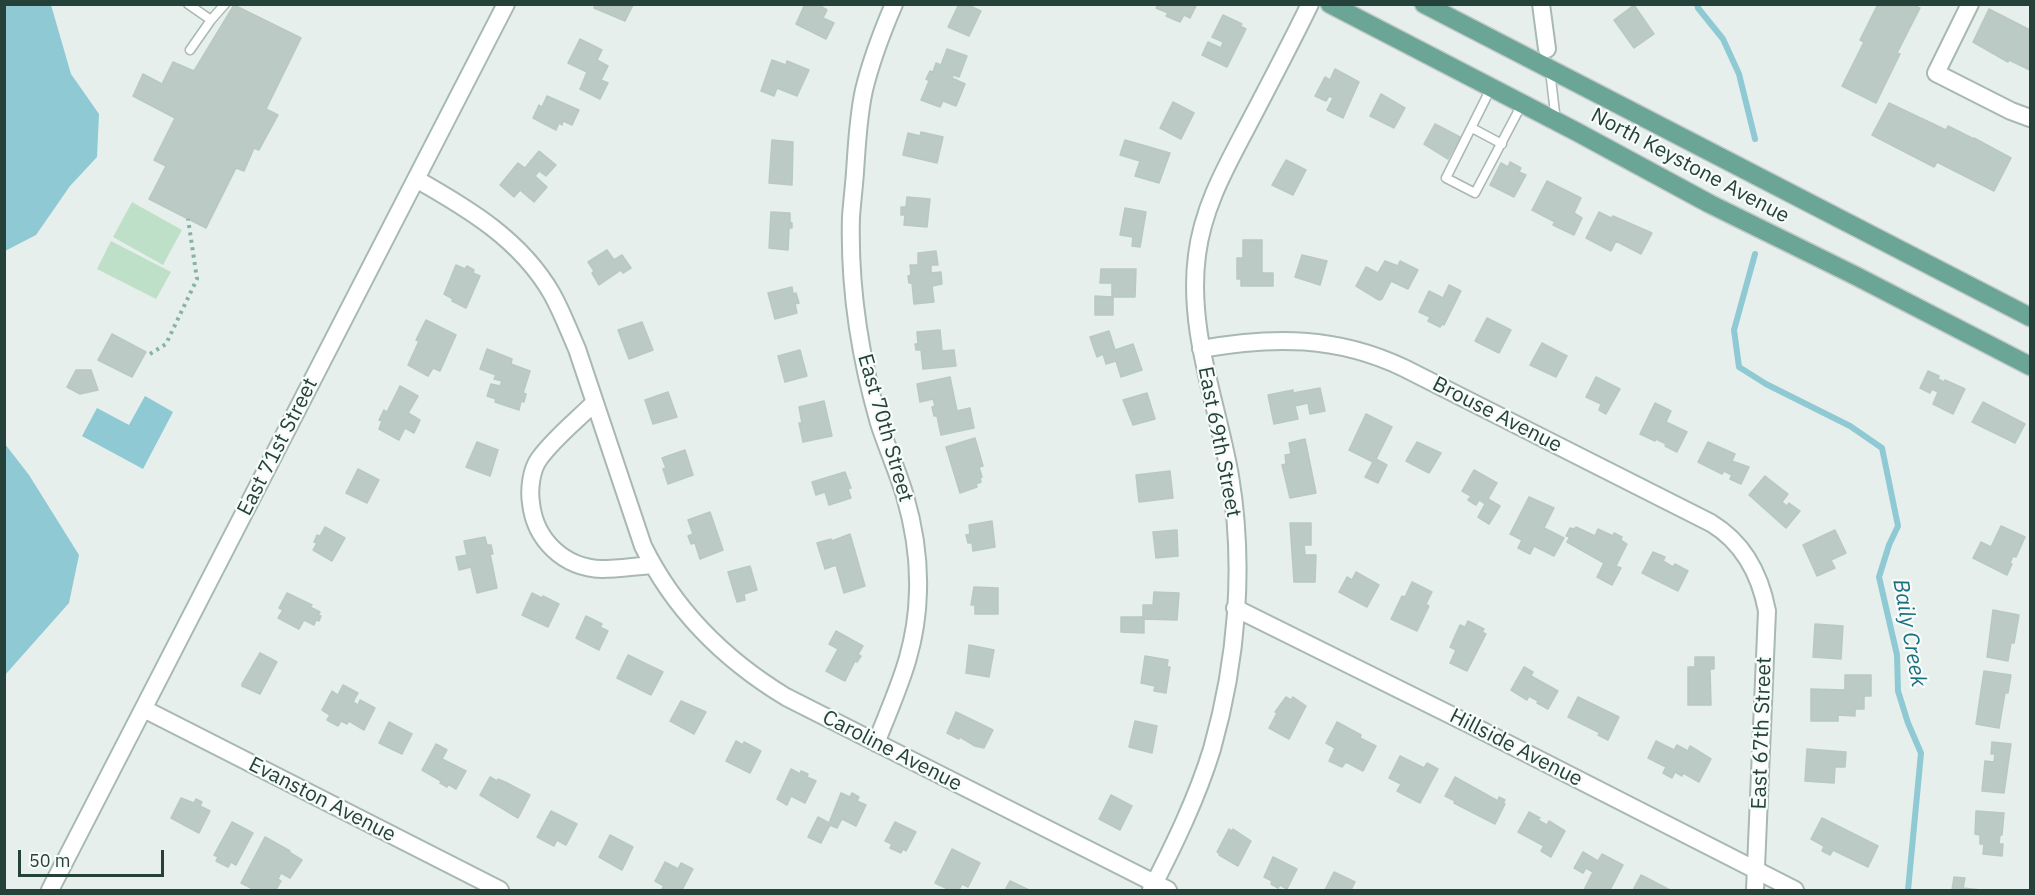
<!DOCTYPE html>
<style>
body{margin:0}
#map{position:relative;width:2035px;height:895px;overflow:hidden;background:#e6efeb;font-family:"IBM Plex Sans",sans-serif}
canvas{display:block}
.frame{position:absolute;inset:0;border:6px solid #24423a;pointer-events:none}
.scale{position:absolute;left:18px;top:850px;width:146px;height:27px;box-sizing:border-box;border:3px solid #24423a;border-top:0;padding-left:8px;font-size:18px;line-height:21px;white-space:nowrap;color:#24423a;-webkit-text-stroke:4px #f7fbf9;paint-order:stroke}
</style>
<div id="map">
<canvas width="2035" height="895"></canvas>
<div class="frame"></div>
<div class="scale">50 m</div>
</div>
<script>
const context = document.querySelector('canvas').getContext('2d');
context.lineJoin = 'round';
function fill(path, color) {
  context.fillStyle = color;
  context.fill(path, 'evenodd');
}
function trace(path, color, width, dash) {
  context.strokeStyle = color;
  context.lineWidth = width;
  context.lineCap = dash ? 'butt' : 'round';
  context.setLineDash(dash || []);
  context.stroke(path);
}
function drawText(font, color, halo, rows, align = 'center') {
  context.font = font + ' "IBM Plex Sans",sans-serif';
  context.lineWidth = 4.5;
  context.setLineDash([]);
  context.textBaseline = 'middle';
  context.strokeStyle = halo;
  context.fillStyle = color;
  for (const [text, x, y, turn = 0] of rows) {
    context.save();
    context.translate(x, y);
    context.rotate((+turn || 0) * Math.PI / 180);
    context.textAlign = isNaN(turn) ? turn : align;
    if (halo) context.strokeText(text, 0, 0);
    context.fillText(text, 0, 0);
    context.restore();
  }
}
fill(new Path2D(`
 M132 202 182 230 163 265 113 237Z
 M111 241 171 272 156 299 97 269Z`), '#bfe0c8');
fill(new Path2D(`
 M5 4 51 5 71 74 99 114 97 157 70 186 36 235 5 251Z
 M145 396 173 412 143 469 82 436 97 408 129 425Z
 M5 444 29 475 79 555 69 603 5 675Z`), '#8ec9d4');
trace(new Path2D(`
 M1697 4 1698 8 1723 39 1739 74 1755 139
 M1755 254 1734 330 1739 367 1766 384 1850 426 1882 448 1898 526 1889 545 1879 577 1897 655 1898 691 1908 723 1921 753 1908 890`), '#8ec9d4', 6);
const building = new Path2D(`
 M595 4H632L633 5 625 21 594 8Z
 M805 4H817L827 10 823 18 834 23 826 39 796 24Z
 M959 4H966L981 11 969 36 948 27Z
 M1158 4H1197L1190 18 1184 15 1180 22 1166 16 1168 13 1156 8Z
 M1878 4H1918L1917 7 1920 8 1897 53 1900 54 1876 103 1842 86 1864 42 1860 40Z
 M234 5 301 38 266 109 278 115 259 150 254 148 244 171 236 168 206 228 149 199 166 166 154 160 175 118 133 96 143 74 162 84 173 62 194 71Z
 M1634 5 1654 34 1634 48 1614 20Z
 M1989 9 2030 30V70L2009 60 2008 62 1973 42Z
 M1223 15 1242 24 1240 26 1246 29 1227 67 1202 55 1208 42 1221 48 1223 42 1212 37Z
 M580 39 602 50 597 60 608 66 601 80 608 83 600 99 580 89 587 72 568 63Z
 M947 49 967 56 959 77 953 75 952 78 965 84 956 106 943 101 940 107 921 100 929 81 926 79 930 71 933 72 936 63 941 65Z
 M772 60 786 65 787 61 809 70 797 96 777 88 774 96 761 91Z
 M1335 69 1359 82 1343 118 1327 110 1333 98 1329 96 1326 101 1315 96 1325 77 1330 80Z
 M1381 94 1405 108 1394 128 1370 116Z
 M547 96 579 110 572 125 563 121 562 125 559 123 556 130 533 118 539 105 542 107Z
 M1173 102 1194 113 1181 139 1160 128Z
 M1889 103 1946 130 1948 126 1974 139V138L2011 158 1994 191 1937 162 1934 167 1872 135Z
 M1435 124 1460 137 1448 159 1424 144Z
 M921 132 943 137 937 163 903 155 908 133 920 136Z
 M772 140 793 142 792 185 769 183Z
 M1125 140 1170 153 1159 183 1135 176 1140 161 1120 155Z
 M539 151 556 165 546 176 539 171 535 176 547 187 534 202 520 190 514 197 500 185 518 163 525 168Z
 M1286 160 1306 170 1293 195 1272 185Z
 M1510 162 1521 168 1519 172 1526 175 1514 197 1490 185 1501 163 1508 167Z
 M1547 181 1581 198 1574 213 1582 218 1574 235 1553 225 1555 222 1532 210Z
 M907 197 930 199 927 227 904 225 905 215H901V207H906Z
 M1125 208 1146 212 1140 247 1132 246 1133 237 1120 235Z
 M771 212 790 213V222L792 223V228H789L788 250 769 248Z
 M1599 212 1611 218 1613 216 1652 233 1641 254 1616 241 1611 251 1586 238Z
 M1243 240H1262V273H1273V286H1241V279H1237V258H1243Z
 M607 250 614 260 622 255 631 268 623 273 621 270 599 285 592 273 594 271 588 262Z
 M936 251 938 265H931V273L941 272 942 284 932 286 934 302 914 304 912 283H909L908 276 911 275 910 265H918V253Z
 M1302 255 1327 261 1320 285 1295 277Z
 M1385 261 1398 266 1400 261 1418 270 1408 289 1391 281 1382 299 1379 300 1356 286 1366 267 1378 273Z
 M456 265 465 269 467 266 474 270 473 273 480 276 466 308 452 301 453 299 444 294Z
 M1101 269H1136L1135 297H1113V315H1095V296L1112 297V283H1100Z
 M1449 285 1461 291 1444 325 1442 324 1440 327 1428 321 1430 317 1419 312 1429 291 1443 298Z
 M792 287 793 294 796 293 799 303 795 304 797 313 775 319 768 293Z
 M1487 318 1511 330 1499 353 1475 341Z
 M426 320 456 335 440 371 433 368 428 376 408 365 419 341 416 340Z
 M642 322 653 350 629 359 618 330Z
 M940 330 942 351 954 350 956 366 923 369 921 350H916L915 344H918L917 332Z
 M1109 331 1115 350 1133 344 1142 370 1121 377 1116 361 1106 364 1103 354 1097 357 1090 337Z
 M112 334 146 352 132 377 98 360Z
 M1542 343 1567 356 1556 377 1530 365Z
 M487 349 512 359 511 364 530 371 523 393 526 394 524 402 521 401 519 410 495 402 496 399 487 396 491 384 500 386 502 381 494 379 496 375 480 369Z
 M800 350 807 376 785 382 778 356Z
 M76 370H91L98 390 80 394 67 387Z
 M1928 371 1939 376 1938 379 1944 382 1945 380 1965 389 1953 414 1933 404 1938 392 1932 389 1930 393 1920 388Z
 M950 377 957 411 970 408 974 428 941 435 937 416H934L932 407 935 406 933 399 920 402 917 384Z
 M1596 377 1620 389 1606 414 1599 410 1601 404 1586 397Z
 M400 386 418 396 408 413 420 420 414 433 405 428 399 440 379 429 382 421 379 420 384 410 387 412Z
 M1320 388 1325 411 1310 414 1308 403 1295 406 1298 419 1274 424 1268 395 1293 390V393Z
 M668 392 677 417 653 424 645 400Z
 M1147 393 1155 419 1133 425 1123 400Z
 M824 401 832 436 803 442 799 423H802L799 407Z
 M1983 402 2025 424 2015 443 1972 422Z
 M1655 403 1671 411 1666 422 1687 432 1677 452 1665 446 1666 444 1656 439 1655 441 1640 434Z
 M1366 414 1392 427 1376 459 1387 465 1378 483 1365 477 1373 462 1349 450Z
 M975 438 983 466 979 467 982 477 980 478 981 482 976 484 977 487 960 493 946 447Z
 M1305 439 1316 493 1290 498 1282 465 1286 464 1285 455 1291 454 1289 443Z
 M477 442 498 450 490 476 466 467Z
 M1417 442 1441 453 1429 473 1406 461Z
 M1708 442 1735 454 1732 461 1749 467 1741 484 1730 479 1732 475 1724 471 1722 474 1698 462Z
 M685 450 693 475 668 484 663 469 666 468 662 458Z
 M358 469 379 480 367 503 346 493Z
 M1474 470 1497 483 1488 499 1500 506 1489 524 1478 517 1485 504 1479 500 1476 505 1468 500 1471 496 1462 491Z
 M1170 471 1173 498 1139 502 1136 475Z
 M845 472 851 488 848 489 851 498 829 505 825 492 816 495 812 482Z
 M1765 476 1788 494 1782 502 1787 506 1789 503 1800 511 1786 528 1749 495Z
 M1529 497 1554 508 1544 528 1564 538 1554 556 1534 546 1530 554 1518 548 1522 540 1510 534Z
 M710 512 723 550 700 559 695 543 691 544 688 536 693 534 688 520Z
 M992 521 995 547 973 551 972 543H968L966 535 970 534 969 525Z
 M1290 523H1311V545H1304L1305 555H1316L1315 582H1294Z
 M2001 526 2025 537 2016 557 2013 556 2010 563 2012 564 2007 575 1973 558 1981 542 1991 547Z
 M325 527 345 538 332 561 313 550 317 543 314 542 317 535 320 536Z
 M1576 527 1595 536 1598 529 1613 536 1614 533 1622 537 1621 540 1627 544 1616 566 1621 568 1612 585 1597 577 1604 563 1567 542 1570 537 1566 536 1570 528 1574 529Z
 M1177 530 1178 556 1156 558 1153 532Z
 M1835 530 1846 553 1831 560 1835 568 1817 576 1803 545Z
 M850 534 865 586 844 593 836 565 825 569 817 543 831 539 832 541Z
 M485 537 487 545H491L493 554H490L497 588 477 593 471 567 459 570 456 557 467 555 464 541Z
 M1653 552 1665 557 1663 561 1673 567 1675 564 1688 571 1678 591 1642 573Z
 M750 566 757 590 744 594 745 600 737 602 728 572Z
 M1356 572 1379 585 1367 607 1339 592 1347 577 1352 580Z
 M1412 582 1432 592 1426 604 1429 606 1417 631 1391 619 1402 596 1405 597Z
 M974 587 998 588V614H975V605H971Z
 M1154 592 1179 593 1177 620 1144 619V633L1121 632V617H1143V605H1153Z
 M287 593 312 605 310 607 320 612 318 615 321 616 319 621 316 620 314 625 304 620 299 629 278 618 283 610 279 608Z
 M532 593 542 598 543 596 559 604 548 627 522 615Z
 M1993 610 2019 615 2014 643H2011L2008 661 1987 657Z
 M586 616 602 624 600 627 608 631 599 650 576 638Z
 M1468 621 1484 629 1482 632 1486 634 1467 671 1450 663 1456 650 1450 647 1460 625 1465 627Z
 M1815 624 1843 626 1841 659 1813 657Z
 M836 631 863 646 858 654 861 656 857 662 855 661 845 681 826 671 838 649 829 644Z
 M969 645 994 650 989 677 966 673Z
 M260 653 277 662 260 694 242 686V684Z
 M628 655 663 672 651 695 617 678Z
 M1145 656 1168 660 1167 667H1170L1166 693 1154 691 1155 686 1141 683Z
 M1695 657H1714V669H1710L1711 705H1688V667H1695Z
 M1524 667 1533 672 1531 676 1558 691 1548 709 1537 703 1538 701 1529 696 1527 700 1511 690Z
 M1984 671 2011 675 2008 693H2005L1999 728 1976 724Z
 M1845 675H1871V696H1864V709H1855V716L1838 715V721H1811V689L1845 690Z
 M343 685 358 693 353 702 358 705 360 700 375 708 364 730 349 721 347 724 341 721 338 726 327 720 330 715 322 710 332 691 338 695Z
 M1286 697 1291 700 1293 697 1306 706 1289 739 1269 728 1277 713 1275 712Z
 M1578 697 1619 717 1608 740 1598 735 1600 733 1568 717Z
 M681 701 706 712 694 734 670 721Z
 M956 712 993 730 984 748 975 746 960 737 959 739 947 733Z
 M1135 721 1157 726 1152 753 1129 747Z
 M389 722 412 734 402 754 379 743Z
 M1337 722 1361 735 1360 738 1376 746 1363 771 1346 762 1342 767 1329 761 1335 748 1326 743Z
 M736 741 743 745 744 742 761 751 750 773 726 761Z
 M1656 741 1674 750 1677 745 1688 751 1690 746 1711 759 1699 782 1683 773 1682 776 1675 772 1672 778 1663 773 1666 767 1648 758Z
 M1992 742 2011 744 2004 793 1982 791 1985 761 1994 762 1995 754H1991Z
 M436 744 447 750 442 759 466 771 456 789 448 784 447 787 440 783 441 781 422 770Z
 M1807 749 1846 752 1845 767H1835L1834 783 1805 781Z
 M1400 756 1424 768 1427 763 1438 769 1420 803 1397 791 1401 784 1389 778Z
 M791 769 800 774 801 771 808 774 807 777 816 781 805 803 791 796 787 805 777 799Z
 M490 777 497 781 498 779 505 782 530 795 518 818 480 795Z
 M1455 777 1498 801 1499 797 1505 800 1503 803 1505 804 1495 824 1454 803 1455 801 1445 796Z
 M841 793 850 797 852 793 859 797 857 801 866 805 856 826 842 819 837 828 830 825 821 843 808 837 818 817 829 823Z
 M1111 795 1132 806 1120 830 1099 819Z
 M181 798 194 803 196 799 202 802 200 806 210 811 199 833 171 818Z
 M551 811 577 824 566 845 557 840 554 846 537 837Z
 M1976 811 2004 813 2002 835H2000L1999 844H2003L2002 856 1983 854 1984 844H1980V835L1975 834Z
 M1529 812 1540 818 1538 820 1547 825 1549 821 1565 831 1551 857 1541 851 1544 846 1518 832Z
 M1822 818 1878 846 1868 867 1833 850 1830 855 1822 851 1824 846 1811 839Z
 M232 822 253 833 236 865 231 862 228 867 216 861 218 857 214 855Z
 M895 822 916 832 906 851 903 849 901 853 890 848 892 844 885 841Z
 M1229 829 1232 831 1233 829 1251 841 1238 866 1219 855 1220 854 1217 852Z
 M610 835 633 847 622 870 599 857Z
 M265 837 290 851 289 852 302 860 290 878 281 873 278 879 281 881 276 890H251V888L241 883Z
 M952 849 980 863 968 887 962 884 959 890H950L935 883Z
 M1583 852 1598 861 1602 854 1623 865 1610 890H1584L1593 872 1586 868 1583 873 1574 868Z
 M1273 857 1297 869 1287 889 1280 885 1278 888 1271 884 1272 881 1264 877Z
 M665 862 678 869 681 863 693 869 682 890H664L662 889 664 886 655 881Z
 M1334 872 1355 882 1351 890H1325Z
 M1641 875 1670 890H1633Z
 M1954 877 1965 878 1963 888 1981 890H1952Z
 M1010 881 1029 890H1005Z`);
fill(building, '#bbcac4');
trace(building, '#b8c9c2', 1.5);
const service = new Path2D(`
 M188 4 211 20
 M190 50 211 20 225 4
 M1550 71 1556 121
 M1491 88 1446 178 1475 193 1522 104
 M1472 128 1502 144`);
const minor = new Path2D(`
 M1541 4 1547 49
 M1970 4 1936 73 2011 111 2030 118
 M416 179C469 209 521 240 552 294 562 312 569 331 577 349L643 546C675 611 725 660 786 697L1168 890
 M1201 349C1273 336 1337 336 1404 368L1711 523C1744 543 1760 574 1767 611L1755 890
 M594 403C576 421 554 438 539 459 531 470 529 490 531 503 535 540 564 568 602 569 619 569 636 566 653 565
 M1235 608 1473 726 1795 890
 M144 709 500 890
 M876 743C897 690 917 650 918 591 919 559 914 527 905 496 898 472 887 448 879 423 860 357 849 286 851 217 852 202 854 187 855 172 857 144 858 117 864 90 871 61 882 32 894 4
 M50 890 506 4
 M1151 890C1174 845 1197 798 1212 749 1237 661 1245 566 1230 476 1217 402 1187 330 1197 255 1203 207 1226 167 1248 125 1269 85 1290 45 1310 4`);
const primary = new Path2D(`
 M1330 4 1577 132 1710 204 1856 276 2030 366
 M1424 4 2030 317`);
trace(service, '#a8b8b2', 11);
trace(minor, '#a8b8b2', 20);
trace(primary, '#c2cac8', 21);
trace(new Path2D(`
 M150 354 166 344 197 279 188 219`), '#86b3a5', 4, [3, 4.5]);
trace(service, '#fff', 8);
trace(minor, '#fff', 16);
trace(primary, '#6aa596', 18);
drawText('21px', '#24423a', '#f7fbf9', [
 ["North Keystone Avenue",1690,166,28],
 ["Brouse Avenue",1497,415,27],
 ["East 70th Street",885,428,74],
 ["East 69th Street",1219,442,79],
 ["East 71st Street",278,447,-63],
 ["East 67th Street",1762,733,-88],
 ["Hillside Avenue",1516,748,27],
 ["Caroline Avenue",892,751,27],
 ["Evanston Avenue",322,800,27]
]);
drawText('italic 22px', '#1c6f80', '#f7fbf9', [
 ["Baily Creek",1909,633,80]
]);
</script>
